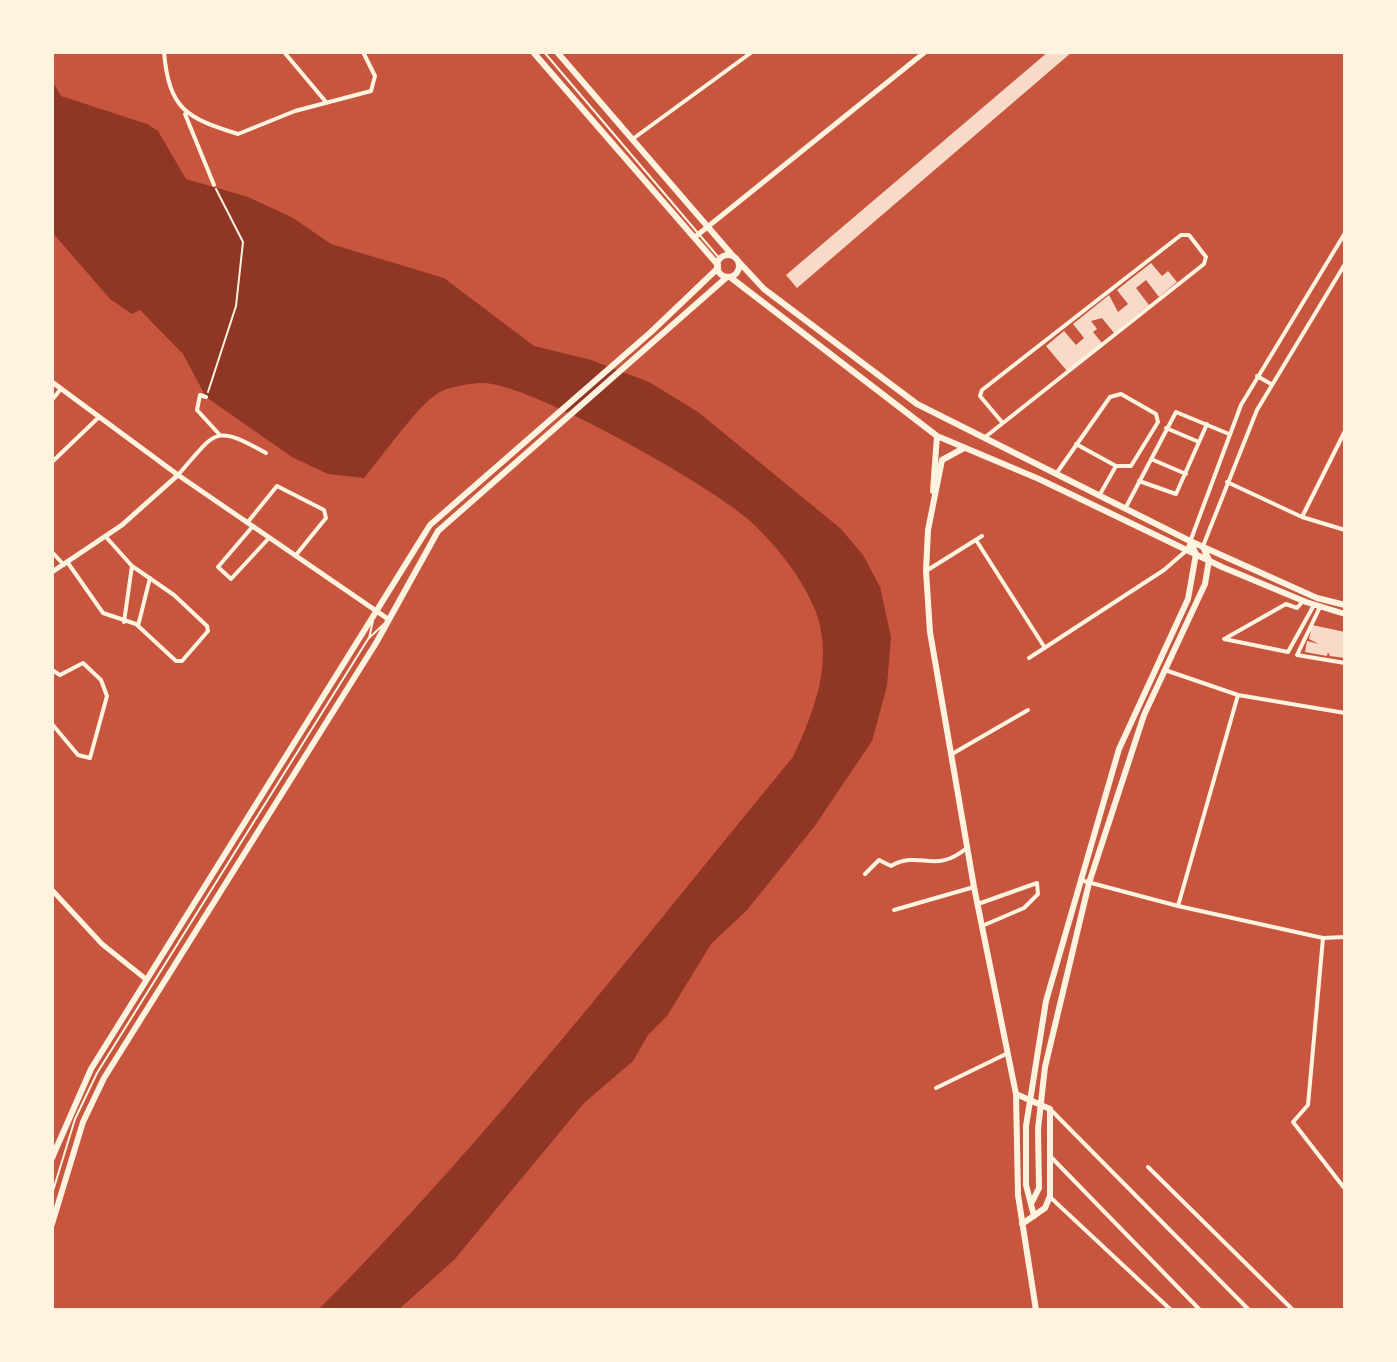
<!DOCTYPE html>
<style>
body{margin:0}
#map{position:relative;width:1397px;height:1362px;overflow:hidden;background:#c8553d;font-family:"Noto Sans",sans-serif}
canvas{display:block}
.frame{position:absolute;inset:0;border:54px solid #fff3e0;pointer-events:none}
</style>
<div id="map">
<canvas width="1397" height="1362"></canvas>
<div class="frame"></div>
</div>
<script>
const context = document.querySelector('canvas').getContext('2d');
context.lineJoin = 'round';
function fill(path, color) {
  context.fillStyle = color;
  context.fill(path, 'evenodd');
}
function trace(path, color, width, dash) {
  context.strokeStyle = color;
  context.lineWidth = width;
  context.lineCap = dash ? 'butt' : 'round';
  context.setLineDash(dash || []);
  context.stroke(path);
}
fill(new Path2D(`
 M52 81 61 96 147 124 158 131 186 179 248 197 293 218 331 244 444 278 534 346 591 360 649 382 698 412 840 528 863 555 880 587 891 637 887 686 872 741 814 827 747 910 711 944 667 1016 648 1035 633 1061 584 1103 454 1260 398 1310H318C490 1138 638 945 793 757 814 712 834 662 816 612 802 577 777 546 749 520 711 486 529 382 482 383 471 383 449 387 440 392 420 402 381 458 364 478L328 474 292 457 206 397 183 354 140 310 132 314 110 299 52 232Z`), '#8f3625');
fill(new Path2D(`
 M1048 52H1072L797 288 786 275Z
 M1151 263 1162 276 1168 271 1177 282 1159 297 1146 280 1136 288 1149 305 1114 333 1102 318 1091 321 1097 329 1093 332 1102 343 1067 371 1046 346 1064 331 1076 345 1084 338 1073 324 1109 295 1118 312 1128 304 1117 290Z
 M1312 625 1345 632V658L1330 656 1328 652 1327 656 1305 652 1307 641 1319 644 1309 639Z`), '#f7dbc8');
trace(new Path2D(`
 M208 392 236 306 243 242 216 189`), '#fff3e0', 2);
trace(new Path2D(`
 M544 52 720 259
 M369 638 373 621
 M52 1194 75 1119 97 1073 368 639 385 623`), '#fff3e0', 2);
trace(new Path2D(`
 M164 52C169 110 187 118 238 134L295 111 371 91 375 76 363 52
 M284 52 326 102
 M185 114 214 185
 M634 138 752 52
 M1257 376 1271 384
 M206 397 200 395 197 410 219 434
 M52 400 60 390
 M1166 428 1199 442
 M984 438 1204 264 1206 257 1189 235H1181L982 390 980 396 1001 421
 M1076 444 1116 466
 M1151 459 1186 474
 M52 462 99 417
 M1056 474 1110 397 1121 394 1156 414 1158 422 1131 466H1116L1099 496
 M178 475C216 432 213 423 266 453
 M1139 481 1176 494 1207 424
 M1227 482 1302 517 1345 530
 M1125 509 1176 412 1229 434
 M1302 517 1345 431
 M247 523 277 486 324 510 326 518 296 555
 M253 526 218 567 231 579 269 538
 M106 537 132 566 124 622
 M976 540 1045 648
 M1203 546 1257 410 1345 264
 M52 552 64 565
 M68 563 103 613 136 624 176 661H182L208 631 207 626 174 595 132 566
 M926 571 982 536
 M1320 607 1297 655 1345 663
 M138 626 150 578
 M1226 638 1286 604 1297 608 1303 601
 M1224 639 1288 652 1314 605
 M1029 658 1164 570 1187 550 1241 405 1345 233
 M52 670 60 675 83 663 101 680 107 696 90 758 78 755 52 724
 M1165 670 1238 695 1345 713
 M952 754 1028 710
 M865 874 879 860 891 866C921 849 934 876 968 847
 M1080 880 1178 906 1238 695
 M978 904 1037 883 1038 894 1024 908 982 926
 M1178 906 1323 938 1345 937
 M894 910 974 887
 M1323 938 1308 1105 1293 1122 1345 1189
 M936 1088 1006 1054
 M1051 1110 1249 1310
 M1050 1156 1200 1310
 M1148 1167 1293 1310
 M1050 1197 1171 1310`), '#fff3e0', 4);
trace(new Path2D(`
 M695 237 925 52
 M52 382 178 475 388 619
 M52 572 122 525 178 475
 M52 890 102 944 147 980`), '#fff3e0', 5);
trace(new Path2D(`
 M533 52 718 265
 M557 52 733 256
 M717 266a11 11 0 1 1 22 0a11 11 0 1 1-22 0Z
 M738 261 764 289 917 404 1190 541 1317 598 1345 605
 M730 277 937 436 1039 479 1222 567 1306 602 1345 614
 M964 448 942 460 928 530 926 571 930 632 974 887 1016 1094 1018 1195 1036 1310
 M933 491 937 436
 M1016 1094 1050 1109V1196L1045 1208 1022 1224
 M52 1158 91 1069 430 525 651 332 718 268
 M1032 1202 1039 1188 1038 1129 1045 1067 1089 883 1144 715 1205 584 1209 560 1203 547
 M1034 1216 1026 1185V1126L1046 1001 1119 749 1188 599 1196 554 1190 541
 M52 1224 83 1122 104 1078 376 643 438 531 727 277`), '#fff3e0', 6);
</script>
